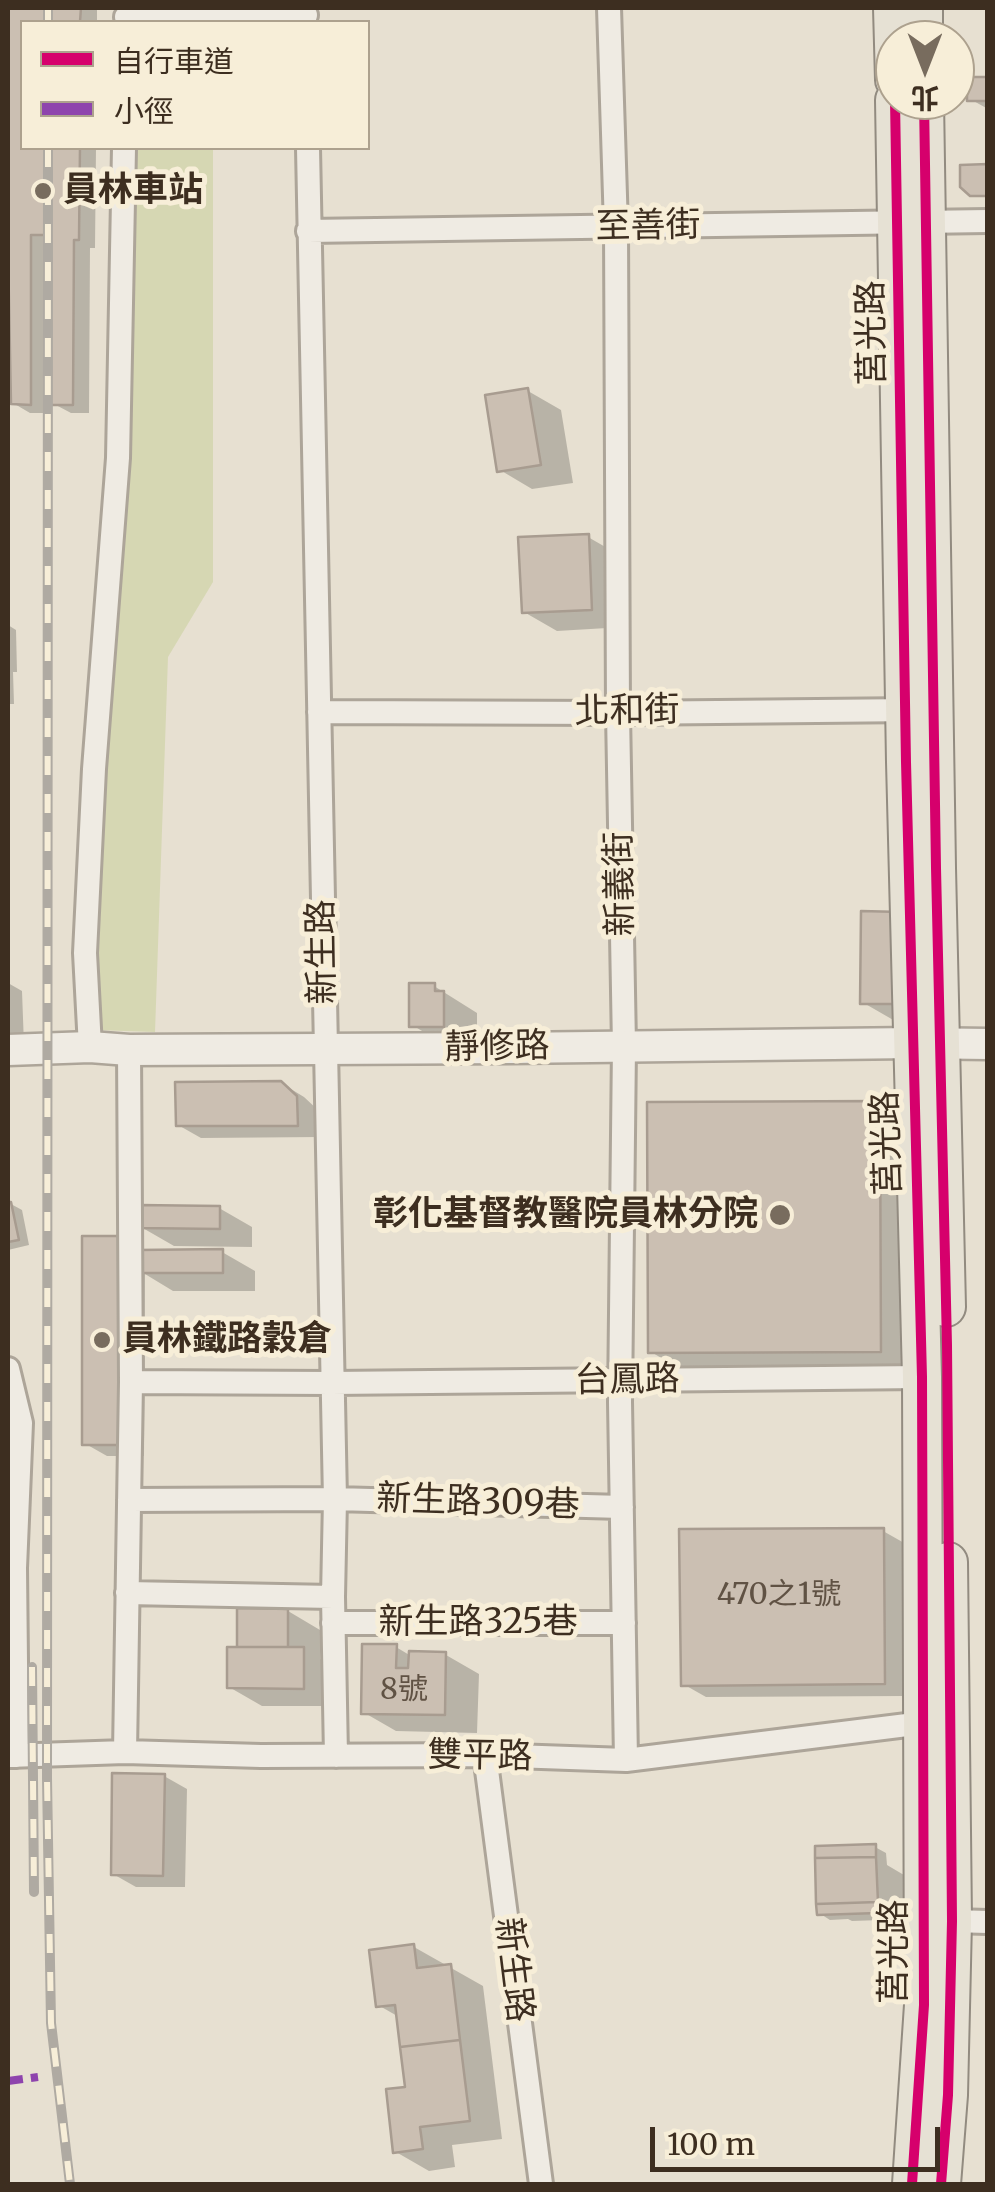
<!DOCTYPE html>
<meta charset="utf-8">
<style>
body{margin:0}
#map{position:relative;width:995px;height:2192px;overflow:hidden;background:#e7e0d1;font-family:Merriweather,"Noto Sans TC",serif}
canvas{display:block}
.frame{position:absolute;inset:0;border:10px solid #3d2e20;pointer-events:none}
.legend{position:absolute;left:20px;top:20px;width:350px;height:130px;box-sizing:border-box;background:#f7eed8;border:2px solid #ada18e;margin:0;padding:12px 18px;list-style:none;font-size:30px;color:#3d2e20}
.legend li{display:flex;align-items:center;gap:20px;height:50px}
.legend b{width:50px;border:2px solid #ada18e}
.north{position:absolute;left:875px;top:20px;width:100px;height:100px;box-sizing:border-box;background:#f7eed8;border:2px solid #ada18e;border-radius:50%;rotate:180deg;font-size:28px;font-weight:700;line-height:40px;text-align:center;color:#3d2e20}
.north::after{content:'';display:block;margin:auto;width:35px;height:45px;background:#786c5e;clip-path:polygon(50% 0,100% 100%,50% 72%,0 100%)}
.scale{position:absolute;left:650px;top:2127px;width:290px;height:45px;box-sizing:border-box;border:5px solid #3d2e20;border-top:0;padding-left:12px;font-size:30px;line-height:35px;white-space:nowrap;color:#3d2e20;-webkit-text-stroke:8px #f7eed8;paint-order:stroke}
</style>
<div id="map">
<canvas width="995" height="2192"></canvas>
<div class="frame"></div>
<ul class="legend">
<li><b style="height:12px;background:#d6006c"></b>自行車道</li>
<li><b style="height:12px;background:#8e44ad"></b>小徑</li>
</ul>
<div class="north">北</div>
<div class="scale">100 m</div>
</div>
<script>
const context = document.querySelector('canvas').getContext('2d');
context.lineJoin = 'round';
function fill(path, color) {
  context.fillStyle = color;
  context.fill(path, 'evenodd');
}
function trace(path, color, width, dash) {
  context.strokeStyle = color;
  context.lineWidth = width;
  context.lineCap = dash ? 'butt' : 'round';
  context.setLineDash(dash || []);
  context.stroke(path);
}
function drawText(font, color, halo, rows, align = 'center') {
  context.font = font + ' Merriweather,"Noto Sans TC",serif';
  context.lineWidth = 10;
  context.setLineDash([]);
  context.textBaseline = 'middle';
  context.strokeStyle = halo;
  context.fillStyle = color;
  for (const [text, x, y, turn = 0] of rows) {
    context.save();
    context.translate(x, y);
    context.rotate((+turn || 0) * Math.PI / 180);
    context.textAlign = isNaN(turn) ? turn : align;
    if (halo) context.strokeText(text, 0, 0);
    context.fillText(text, 0, 0);
    context.restore();
  }
}
fill(new Path2D(`
 M135 148H213V582L168 657 155 1032 96 1030 105 783 130 447Z`), '#d6d7b3');
fill(new Path2D(`
 M8 8H97V22H22V148H96L95 248H90L89 413H71L54 404 53 243H48L47 413H30L13 403 10 241 8 240Z
 M988 79V109L970 99Z
 M528 391 561 410 573 483 532 489 500 470Z
 M588 537 621 556 624 627 557 631 524 612Z
 M8 625 16 630 17 672H13L14 704H8Z
 M934 933 895 1021 862 1002Z
 M8 983 22 991 24 1045H8Z
 M434 986 477 1013V1044H444L412 1025Z
 M281 1083 304 1097 319 1111 320 1137 201 1138 178 1125Z
 M879 1104 912 1123 913 1370 684 1371 651 1352Z
 M11 1204 22 1210 29 1245 8 1250V1205Z
 M219 1208 252 1227V1247L174 1246 141 1227Z
 M145 1252H222L255 1271V1291H173L145 1274 144 1456H107L84 1443Z
 M883 1531 906 1544 907 1696 706 1697 683 1684Z
 M288 1611 320 1630V1659L337 1668V1706H262L229 1687Z
 M396 1647 411 1656 446 1655 479 1674 477 1733 396 1731 363 1712Z
 M164 1776 187 1789 185 1887H136L113 1874Z
 M875 1847 886 1853 887 1865 909 1878 910 1919 852 1921 848 1919 830 1920 819 1913Z
 M414 1947 483 1986 502 2139 452 2145 455 2167 429 2171 396 2152 408 2089 399 2017 378 2005Z`), '#0003');
const building = new Path2D(`
 M8 8H81L80 22H22V148H80L79 240H74L73 405H51V235H31V405L11 404 8 251Z
 M967 77H988V101H967Z
 M988 164V196H970L960 187V165Z
 M528 388 541 465 497 472 485 395Z
 M589 534 592 610 522 613 518 537Z
 M861 911 902 912V1004H860Z
 M409 983H435V991H444V1027H409Z
 M281 1081 297 1096 298 1126H176L175 1082Z
 M880 1101 881 1352 648 1353 647 1102Z
 M8 1202H11L19 1240 8 1242Z
 M139 1205 220 1206V1229L139 1228Z
 M82 1236H123L122 1445H82Z
 M223 1249V1273H138V1250Z
 M884 1528 885 1684 681 1686 679 1529Z
 M237 1608 288 1609V1647H237Z
 M362 1644H397L396 1668H408L409 1651 446 1652 445 1715 361 1714Z
 M227 1647H304V1689L227 1688Z
 M112 1773 165 1774 163 1876 111 1875Z
 M876 1844V1857L815 1858V1846Z
 M876 1857 878 1902 816 1904 815 1858Z
 M878 1902V1913L817 1915 816 1904Z
 M414 1944 417 1968 451 1964 460 2040 400 2047 395 2005 376 2007 369 1950Z
 M460 2040 470 2121 420 2127 423 2149 393 2153 386 2089 405 2087 400 2047Z`);
fill(building, '#cbbfb2');
trace(building, '#a89c90', 2.5);
const minor = new Path2D(`
 M609 8 616 227 618 713 624 1046 620 1402 626 1760
 M126 17 306 15
 M308 148 335 1499 333 1597 336 1756
 M308 231 988 221
 M319 712 618 713 916 710
 M90 1047 85 953 94 769 118 458 124 148
 M8 1369 21 1423 15 1568 17 1756
 M131 1382 332 1383 922 1377
 M129 1500 335 1499 622 1507
 M127 1593 333 1597
 M333 1623H624
 M125 1752 131 1382 129 1050
 M485 1755 541 2184
 M8 1756 125 1752 261 1756 485 1755 626 1760 931 1722
 M952 1921 988 1922`);
const tertiary = new Path2D(`
 M8 1050 90 1047 129 1050 511 1048 913 1043 988 1044`);
const primary = new Path2D(`
 M893 8 895 80
 M923 8V40
 M895 100 906 762 922 1377 924 2005 912 2184
 M924 100 936 868 946 1307
 M941 2184 948 2095 952 1921 948 1562`);
trace(minor, '#ada599', 28);
trace(tertiary, '#ada599', 35);
trace(primary, '#928b80', 42);
trace(minor, '#efebe3', 22);
trace(tertiary, '#efebe3', 30);
trace(primary, '#e6e1d4', 38);
const rail = new Path2D(`
 M48 22V8
 M48 148 47 1778 51 2023 70 2184
 M32 1667 34 1892`);
trace(rail, '#afaaa2', 10);
trace(rail, '#f7eed8', 6, [19]);
trace(new Path2D(`
 M8 2081 38 2077`), '#8e44ad', 8, [15, 8]);
trace(new Path2D(`
 M895 100 906 762 922 1377 924 2005 912 2184
 M924 100 936 868 947 1345 952 1921 948 2095 941 2184`), '#d6006c', 10);
for (const [x, y, r, color] of [
 [43,191,10,"#786c5e"],
 [780,1215,12,"#786c5e"],
 [102,1340,10,"#786c5e"]
]) {
  const dot = new Path2D();
  dot.arc(x, y, r, 0, 2 * Math.PI);
  context.fillStyle = color;
  context.fill(dot);
  trace(dot, '#f7eed8', 4);
}
drawText('30px', '#605244', null, [
 ["470之1號",779,1596],
 ["8號",404,1691]
]);
drawText('bold 35px', '#3d2e20', '#f7eed8', [
 ["員林車站",63,191],
 ["彰化基督教醫院員林分院",758,1215,"right"],
 ["員林鐵路穀倉",122,1340]
], 'left');
drawText('35px', '#3d2e20', '#f7eed8', [
 ["至善街",648,227,-1],
 ["莒光路",873,333,-91],
 ["北和街",627,712,-1],
 ["新義街",621,884,-91],
 ["新生路",323,952,-91],
 ["靜修路",497,1048,-1],
 ["莒光路",888,1143,-92],
 ["台鳳路",627,1381,-1],
 ["新生路309巷",478,1503,2],
 ["新生路325巷",478,1623],
 ["雙平路",480,1757,1],
 ["莒光路",895,1952,-90],
 ["新生路",513,1970,83]
]);
</script>
